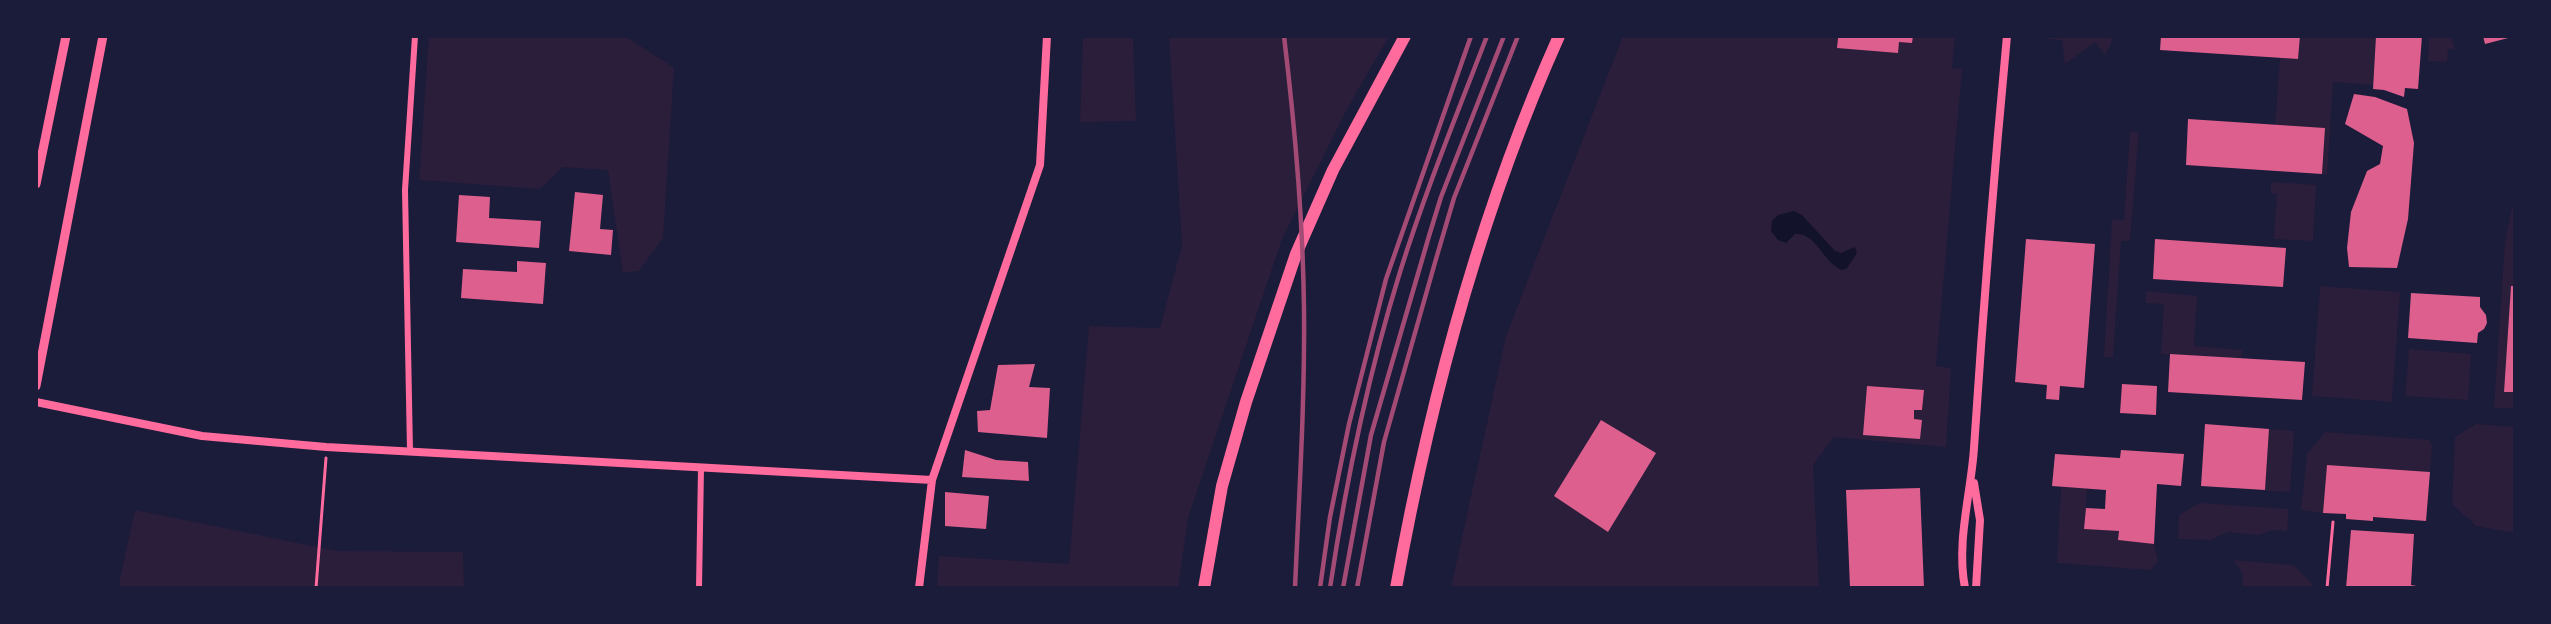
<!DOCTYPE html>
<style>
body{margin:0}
#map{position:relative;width:2551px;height:624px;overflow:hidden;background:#1b1b3a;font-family:"Nunito Sans",sans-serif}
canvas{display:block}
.frame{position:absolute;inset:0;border:38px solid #1b1b3a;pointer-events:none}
</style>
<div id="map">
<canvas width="2551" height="624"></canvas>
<div class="frame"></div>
</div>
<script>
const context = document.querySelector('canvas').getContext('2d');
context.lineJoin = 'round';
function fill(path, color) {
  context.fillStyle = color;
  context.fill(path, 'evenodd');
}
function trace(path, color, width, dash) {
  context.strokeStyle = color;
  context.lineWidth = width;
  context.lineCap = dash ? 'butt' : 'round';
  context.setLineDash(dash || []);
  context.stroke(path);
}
fill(new Path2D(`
 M429 36H625L674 68 663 238 639 271 623 273 608 170 563 167 540 189 419 180Z
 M1083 36H1133L1136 121 1080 122Z
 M1169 36H1389L1346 111 1282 239 1188 518 1178 588H937L939 556 1069 564 1089 326 1160 328 1182 245Z
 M1623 36H1955L1952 68 1962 69 1936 366 1951 368 1946 447 1834 437 1813 465 1819 588H1451L1506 336Z
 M2047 36H2112L2111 44 2105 55 2095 42 2065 64 2062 40 2047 39Z
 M2300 36H2376L2373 85 2333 82 2327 175 2322 174 2325 128 2275 125 2280 58 2298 59Z
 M2429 36H2451L2455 50 2448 49 2447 62 2428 61Z
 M2130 132H2139L2130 241H2121L2113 357H2104L2112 220H2124Z
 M2271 182 2316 185 2313 241 2274 239 2277 194 2271 193Z
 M2515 193V286L2511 287 2504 391 2515 392V408H2494L2505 242Z
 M2320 286 2400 292 2392 402 2312 396Z
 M2146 291 2197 296 2194 346 2242 350 2241 359 2161 354 2164 304 2146 303Z
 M2409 349 2471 354 2468 400 2405 396Z
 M2476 424 2515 427V533L2476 526 2452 504 2455 437Z
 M2269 429 2294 431 2290 492 2265 491Z
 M2325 432 2429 440 2432 446 2430 472 2327 465 2323 513 2301 510 2307 454Z
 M2061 487 2087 488 2085 529 2119 531 2118 540 2154 544 2158 561 2151 570 2057 563Z
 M2199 503 2289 509 2287 531 2273 530 2258 535 2228 532 2211 540 2178 539 2179 515Z
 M135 510 337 551 463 552 464 588H118Z
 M2233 560 2293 565 2313 584V588H2242L2243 574Z`), '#2a1e3b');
fill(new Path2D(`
 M1794 211 1802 215 1835 251 1841 253 1855 247 1857 253 1847 268 1843 270C1824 265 1817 232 1795 234L1786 243 1778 240 1771 231 1772 221 1778 215Z`), '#12122b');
fill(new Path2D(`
 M1832 36H1913L1912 43 1899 42 1898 53 1837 48 1838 38Z
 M2161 36H2300L2298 59 2160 50Z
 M2376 36H2422L2418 89 2405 88 2404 97 2384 90 2373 89Z
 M2483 36H2512V37L2485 44Z
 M2354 94 2375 97 2407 109 2414 143 2408 219 2397 268 2349 267 2347 248 2351 212 2367 171 2380 164 2383 146 2345 124Z
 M2188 119 2325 128 2322 174 2186 165Z
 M575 192 603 195 600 229 613 230 611 255 569 251Z
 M459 195 490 197 489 218 541 221 539 248 456 242Z
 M2026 239 2095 244 2084 388 2060 386 2059 400 2046 399 2047 385 2015 382Z
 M2155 239 2286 248 2283 287 2153 279Z
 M517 261 546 263 543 304 461 298 463 269 517 272Z
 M2511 286H2515V392H2504Z
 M2411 293 2480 297V307L2486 315 2487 323 2484 329 2478 333 2477 343 2408 338Z
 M2170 354 2305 362 2302 400 2168 392Z
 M1035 364 1029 387 1050 388 1047 438 978 432 977 411 990 410 998 365Z
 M2122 384 2157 386 2156 415 2120 413Z
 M1867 386 1924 390 1922 410H1914V419L1922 420 1920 439 1863 435Z
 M1601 420 1656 453 1608 532 1554 496Z
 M2205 424 2269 429 2265 490 2201 486Z
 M965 450 996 460 1028 462 1029 481 962 477Z
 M2121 450 2184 454 2181 486 2157 484 2154 544 2118 540 2119 531 2084 529 2086 508 2105 509 2106 490 2052 486 2055 454 2120 458Z
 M2327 465 2430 472 2426 521 2373 517V521L2346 519V514L2323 513Z
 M1920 488 1924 588H1850L1846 490Z
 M945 492 989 496 986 529 945 526Z
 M2351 530 2414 534 2411 585 2428 588H2346Z`), '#dd5f8e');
trace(new Path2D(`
 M316 588 326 458
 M2327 588 2333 522`), '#ff6b9d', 3);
trace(new Path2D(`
 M410 451 405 190 415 36
 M699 588 701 468`), '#ff6b9d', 6);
trace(new Path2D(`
 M36 402 202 436 326 447 932 480
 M1974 483 1980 520 1976 588
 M919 588 932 480 1040 165 1047 36
 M1965 588C1956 542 1971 494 1974 448 1983 311 1994 173 2007 36`), '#ff6b9d', 8);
trace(new Path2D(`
 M36 184 66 36
 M36 386 103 36`), '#ff6b9d', 9);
trace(new Path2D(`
 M1204 588 1222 486 1246 402 1296 254 1333 170 1405 36
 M1396 588C1430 399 1480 212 1559 36`), '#ff6b9d', 12);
trace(new Path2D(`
 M1284 36C1295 127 1303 218 1304 309 1305 402 1299 495 1295 588
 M1320 588 1330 517 1349 424 1386 279 1471 36
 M1330 588C1346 481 1368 375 1400 272 1425 192 1457 114 1487 36
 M1343 588 1371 435 1429 236 1441 197 1504 36
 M1357 588 1384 442 1436 259 1454 198 1518 36`), '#a44b75', 4.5);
</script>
